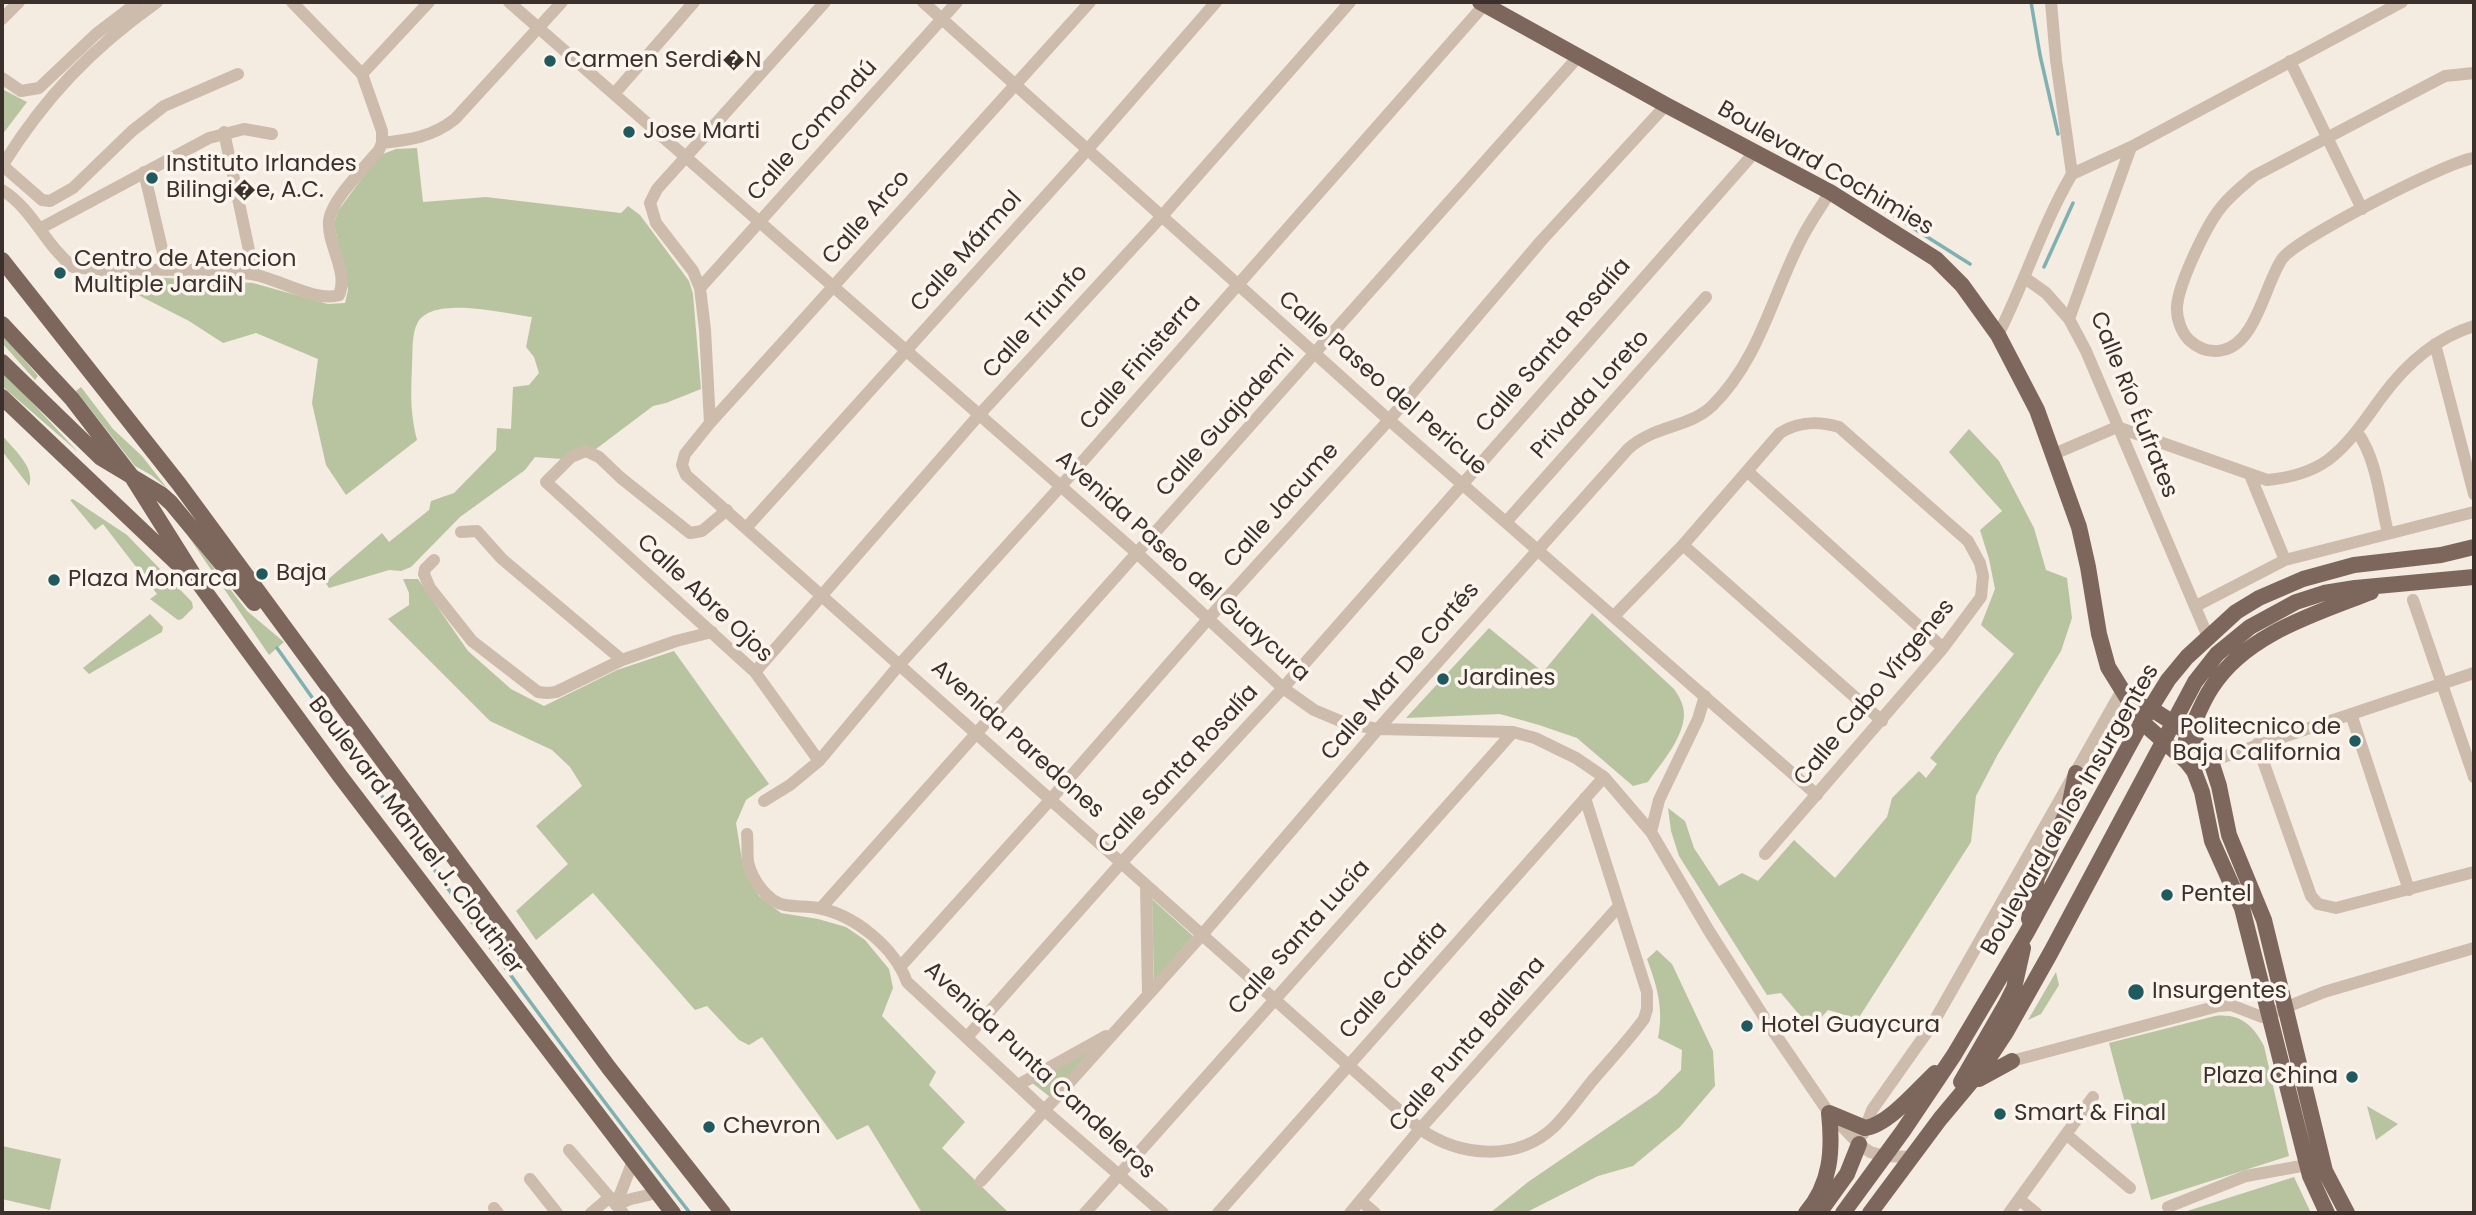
<!DOCTYPE html>
<meta charset="utf-8">
<style>
body{margin:0}
#map{position:relative;width:2476px;height:1215px;overflow:hidden;background:#f4ebe1;font-family:Poppins,sans-serif}
canvas{display:block}
.frame{position:absolute;inset:0;border:4px solid #3b302b;pointer-events:none}
</style>
<div id="map">
<canvas width="2476" height="1215"></canvas>
<div class="frame"></div>
</div>
<script>
const context = document.querySelector('canvas').getContext('2d');
context.lineJoin = 'round';
function fill(path, color) {
  context.fillStyle = color;
  context.fill(path, 'evenodd');
}
function trace(path, color, width, dash) {
  context.strokeStyle = color;
  context.lineWidth = width;
  context.lineCap = dash ? 'butt' : 'round';
  context.setLineDash(dash || []);
  context.stroke(path);
}
function drawText(font, color, halo, rows, align = 'center') {
  context.font = font + ' Poppins,sans-serif';
  context.lineWidth = 7;
  context.setLineDash([]);
  context.textBaseline = 'middle';
  context.strokeStyle = halo;
  context.fillStyle = color;
  for (const [text, x, y, turn = 0] of rows) {
    context.save();
    context.translate(x, y);
    context.rotate((+turn || 0) * Math.PI / 180);
    context.textAlign = isNaN(turn) ? turn : align;
    if (halo) context.strokeText(text, 0, 0);
    context.fillText(text, 0, 0);
    context.restore();
  }
}
fill(new Path2D(`
 M2 89 27 102 2 135Z
 M417 148 423 202 486 197 621 213 628 206 640 215 689 281 693 294 701 389 666 403 653 406 592 452 562 459 535 457 525 470 460 517 411 567 401 571 389 570 329 588 325 582 382 533 389 542 429 510 431 501 454 493 496 450 497 428 511 429 513 387 529 385 539 373 534 357 526 347 532 317C506 314 434 295 418 322 411 334 413 352 412 365 411 394 410 412 417 440L346 495 326 465 312 403 318 359 256 333 223 343 189 321 97 274 253 283 328 304 345 303 348 290 334 224 338 211 368 170 383 154 396 149Z
 M2 334 38 376 35 380 2 343Z
 M2 370 78 452 2 386Z
 M81 387 113 429 142 456 167 488 151 475 135 466 76 391Z
 M1969 429 1999 461 2034 528 2046 570 2067 578 2072 618 2061 651 1998 754 1976 796 1971 842 1858 1019 1828 1010 1811 1029 1781 993 1767 995 1679 856 1671 831 1668 808 1685 821 1694 848 1719 886 1742 873 1758 881 1794 840 1835 878 1887 817 1892 798 1919 771 1926 778 1937 764 1930 758 2014 654 1981 625 1995 589 1989 559 1980 530 2002 511 1949 452Z
 M2 435C13 449 36 467 29 486L2 451Z
 M73 499 127 535 192 602 193 608 182 619 178 620 150 599 157 594 103 524 95 530 70 500Z
 M180 524 247 611 284 642 269 655Z
 M403 579H418L468 651 511 689 544 706 617 670 674 651 769 784 746 800 736 823 743 866 759 896 781 913 818 919 846 927 865 940 889 969 893 988 882 1016 936 1072 929 1085 965 1122 942 1148 1009 1213H922L868 1125 837 1140 762 1037 749 1045 739 1040 707 1006 695 1010 593 893 536 940 516 911 568 864 536 826 582 786 570 767 552 750 490 721 388 619 409 605V593Z
 M1592 613 1674 689C1679 696 1684 705 1684 714 1684 738 1661 763 1648 782L1633 786 1577 738 1539 725 1500 714 1406 718 1489 628 1543 672Z
 M150 614 163 627 162 632 89 674 83 668Z
 M1152 899 1193 936 1154 981Z
 M1657 950 1672 964 1713 1051 1715 1086 1680 1127 1633 1166 1598 1176 1525 1213H1490L1528 1182 1657 1094 1681 1070 1682 1050 1658 1038C1664 1009 1657 986 1647 959Z
 M2056 972 2059 985 2041 1014 2028 1020Z
 M2215 1016C2240 1013 2253 1025 2264 1046L2289 1156 2151 1200 2109 1043Z
 M1096 1045 1050 1097 1031 1082Z
 M2367 1106 2398 1124 2376 1140Z
 M2 1146 61 1159 50 1210 2 1199Z
 M2294 1177 2311 1213H2181Z`), '#b8c4a0');
trace(new Path2D(`
 M2031 2 2040 55 2058 134
 M1845 185 1970 264
 M2044 267 2073 203
 M277 648C412 838 546 1030 690 1213`), '#7fb0b2', 3.5);
trace(new Path2D(`
 M509 2 1138 554 1283 688 1314 710 1345 723 1378 729 1513 732 1535 738 1576 758 1604 777 1651 832 1709 931 1771 1028 1829 1113 1859 1144 1870 1152 1884 1156 1913 1157
 M923 2 1389 420 1817 795
 M1090 2 710 423 685 454 682 465 686 475 1420 1129C1460 1157 1517 1162 1554 1127 1568 1113 1580 1096 1592 1081 1609 1061 1628 1041 1644 1019L1647 1009V992L1585 798
 M2051 2 2056 60 2072 174
 M2 19 19 2
 M2290 61 2362 209
 M2474 73 2445 76 2254 176C2244 185 2232 194 2223 205 2207 223 2179 283 2177 306 2176 317 2181 332 2189 340 2199 349 2211 353 2223 350 2256 343 2265 284 2282 259 2296 239 2448 161 2474 158
 M362 74 429 2
 M2 78 21 91 39 88 96 34 138 2
 M614 94 694 2
 M224 132 254 274
 M382 143C410 140 432 137 455 119L562 2
 M2131 147 2069 319 2086 351 2208 637
 M2 165 42 200 50 201 73 188 132 131 164 106 238 74
 M2 166C45 97 91 49 157 2
 M144 172 167 270
 M2072 174 2131 147 2402 2
 M2 190C33 209 45 245 73 267 132 274 192 265 251 274 275 277 316 303 339 295 349 272 327 245 329 221 331 200 365 167 379 150L382 143V131L362 74 292 2
 M41 228 209 138 244 129 272 134
 M2025 278 2046 293 2069 319
 M700 288 957 2
 M1998 335C2025 282 2042 225 2072 174
 M2435 344 2474 494
 M710 423 705 330 700 288 693 271 656 223 650 203 657 189 825 2
 M2357 432C2377 459 2380 500 2388 533
 M2054 454 2117 427 2267 480C2288 478 2310 473 2328 460 2350 443 2365 420 2381 398 2405 365 2435 338 2474 326
 M1747 471 1943 648
 M2250 475 2285 560
 M727 510 702 531 690 533 621 478 599 457 586 451 571 457 546 482 755 672 819 761
 M1506 522 1706 297
 M746 528 1088 149 1216 2
 M461 532 477 531 502 559 622 660
 M1683 545 1882 721
 M434 560 425 569 424 574 430 588 472 641 538 692 547 693 556 692 622 660 676 641 712 632
 M2413 600 2474 777
 M2196 606 2285 560 2474 512
 M1614 616 1683 545 1780 433C1799 421 1818 421 1839 427L1968 541 1980 563 1983 576 1981 597 1943 648 1765 854
 M755 672 979 415 1162 216 1350 2
 M2351 714 2409 890
 M2257 744 2311 896 2318 904 2336 908 2474 872
 M2211 761 2474 673
 M764 801 790 785 819 761 900 664 1060 487 1485 4
 M1651 832 1659 800 1698 719 1705 696
 M747 834C748 843 747 853 748 862 752 879 767 902 785 905 796 907 807 906 818 908 855 915 894 947 907 982L1044 1110 1163 1213
 M1146 885 1148 994
 M821 908 1578 57
 M901 966 1051 799 1209 618 1389 420 1541 241 1666 105
 M967 1037 1122 862 1283 688 1754 153
 M2012 1061 2218 1006 2231 1005 2262 1017 2324 992 2474 948
 M1018 1085 1106 1036
 M1863 1134 1872 1110 1932 1025 2121 692
 M2067 1135 2130 1188
 M569 1150 623 1213
 M530 1179 557 1213
 M981 1181 1201 936 1378 729 1628 449C1654 425 1689 428 1712 406 1760 359 1772 295 1802 238 1810 222 1821 207 1830 192
 M2020 1200 2036 1213
 M1361 1201 1375 1213
 M616 1205 633 1161
 M616 1205 631 1199 657 1193
 M2168 1207 2246 1176 2307 1165
 M494 1208 498 1213
 M591 1213 610 1197
 M1085 1213 1513 732
 M1218 1213 1604 777
 M1350 1213 1420 1129 1619 906
 M2009 1213 2093 1097`), '#cdbbac', 12);
trace(new Path2D(`
 M1480 2 1666 105 1830 192 1936 259 1962 285 1998 335 2037 410 2079 527 2088 567 2099 634 2108 667 2142 722 2187 762 2194 771 2202 792 2212 841 2242 908 2310 1176 2327 1213
 M2 260 179 484 609 1068 723 1213
 M2 324 72 399 132 477 198 582 340 776 673 1213
 M2 362 101 458 161 494 171 503 254 603
 M2 397 183 569
 M2141 706 2150 708 2189 733 2211 761 2219 786 2229 835 2264 920 2325 1171 2347 1213
 M2186 740C2195 722 2201 703 2212 687 2246 634 2315 614 2371 592
 M2029 919 2037 878 2069 807 2076 773
 M1979 1079 2012 1061
 M1961 1082 2006 1004 2014 988 2023 948
 M1806 1213C1831 1184 1833 1150 1829 1113L1865 1128C1888 1125 1917 1090 1935 1073
 M1819 1213 1847 1174 1859 1144
 M1843 1213 1903 1131 1954 1055 2027 932 2142 722 2168 680 2187 657 2236 612 2259 598 2303 579 2354 565 2441 555 2474 547
 M1870 1213 1940 1119 1981 1070 2006 1032 2051 952 2195 682 2217 654 2250 627 2296 602 2324 593 2355 588 2474 577`), '#7d675c', 16);
for (const [x, y, r, color] of [
 [550,61,7,"#1f5a5e"],
 [629,132,7,"#1f5a5e"],
 [152,178,7,"#1f5a5e"],
 [60,273,7,"#1f5a5e"],
 [262,574,7,"#1f5a5e"],
 [54,580,7,"#1f5a5e"],
 [1443,679,7,"#1f5a5e"],
 [2355,741,7,"#1f5a5e"],
 [2167,895,7,"#1f5a5e"],
 [2136,992,9,"#1f5a5e"],
 [1747,1026,7,"#1f5a5e"],
 [2352,1077,7,"#1f5a5e"],
 [2000,1114,7,"#1f5a5e"],
 [709,1127,7,"#1f5a5e"]
]) {
  const dot = new Path2D();
  dot.arc(x, y, r, 0, 2 * Math.PI);
  context.fillStyle = color;
  context.fill(dot);
  trace(dot, '#fbf5ee', 2.5);
}
drawText('23px', '#3b302b', '#fbf5ee', [
 ["Carmen Serdi�N",564,61],
 ["Jose Marti",643,132],
 ["Instituto Irlandes",166,165],
 ["Bilingi�e, A.C.",166,191],
 ["Centro de Atencion",74,260],
 ["Multiple JardiN",74,286],
 ["Baja",276,574],
 ["Plaza Monarca",68,580],
 ["Jardines",1457,679],
 ["Politecnico de",2341,728,"right"],
 ["Baja California",2341,754,"right"],
 ["Pentel",2181,895],
 ["Insurgentes",2152,992],
 ["Hotel Guaycura",1761,1026],
 ["Plaza China",2338,1077,"right"],
 ["Smart & Final",2014,1114],
 ["Chevron",723,1127]
], 'left');
drawText('23px', '#3b302b', '#fbf5ee', [
 ["Calle Comondú",813,131,-48],
 ["Boulevard Cochimies",1825,169,30],
 ["Calle Arco",867,218,-48],
 ["Calle Mármol",967,252,-48],
 ["Calle Triunfo",1036,322,-48],
 ["Calle Santa Rosalía",1554,346,-49],
 ["Calle Finisterra",1141,363,-49],
 ["Calle Paseo del Pericue",1382,384,41],
 ["Privada Loreto",1591,395,-48],
 ["Calle Río Éufrates",2133,405,68],
 ["Calle Guajademi",1226,422,-48],
 ["Calle Jacume",1282,506,-48],
 ["Avenida Paseo del Guaycura",1182,567,42],
 ["Calle Abre Ojos",704,599,43],
 ["Calle Mar De Cortés",1401,672,-49],
 ["Calle Cabo Vírgenes",1875,693,-50],
 ["Avenida Paredones",1017,740,42],
 ["Calle Santa Rosalía",1179,770,-47],
 ["Boulevard de los Insurgentes",2071,810,-60],
 ["Boulevard Manuel J. Clouthier",415,836,53],
 ["Calle Santa Lucía",1300,938,-48],
 ["Calle Calafia",1394,981,-48],
 ["Calle Punta Ballena",1468,1045,-49],
 ["Avenida Punta Candeleros",1039,1071,43]
]);
</script>
